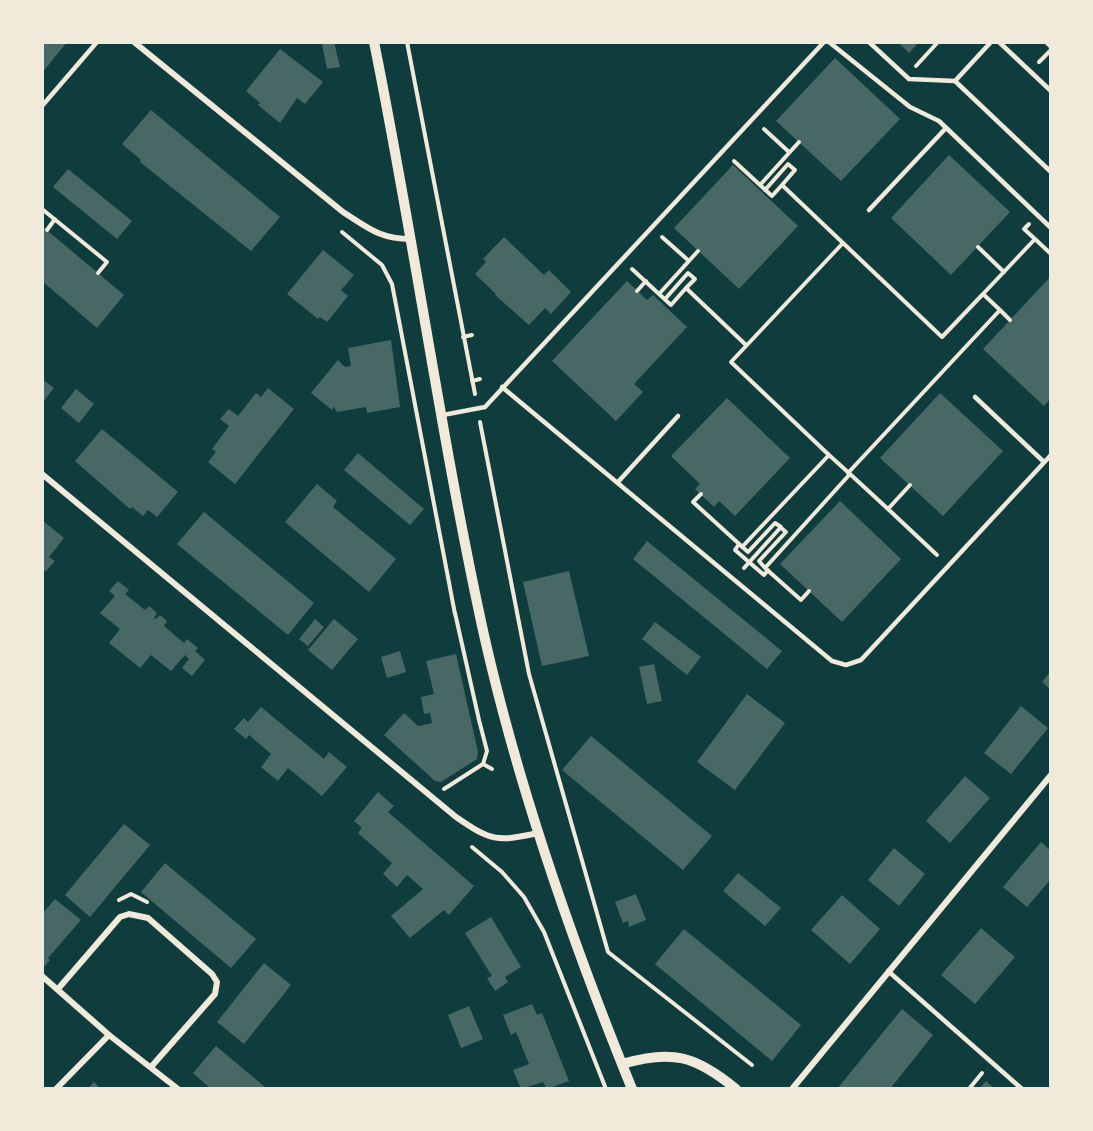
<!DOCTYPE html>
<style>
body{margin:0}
#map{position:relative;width:1093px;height:1131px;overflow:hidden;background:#0f3d3e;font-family:Ubuntu,sans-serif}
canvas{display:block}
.frame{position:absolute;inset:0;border:44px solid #f1e9da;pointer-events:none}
</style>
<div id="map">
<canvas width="1093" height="1131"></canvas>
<div class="frame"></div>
</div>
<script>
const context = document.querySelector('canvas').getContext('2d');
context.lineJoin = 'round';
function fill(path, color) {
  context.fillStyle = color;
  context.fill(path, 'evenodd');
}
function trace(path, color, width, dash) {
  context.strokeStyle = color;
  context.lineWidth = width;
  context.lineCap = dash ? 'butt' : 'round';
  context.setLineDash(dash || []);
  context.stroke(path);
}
fill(new Path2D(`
 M42 42H67L42 73Z
 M334 42 340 67 327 69 322 44Z
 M898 42H919L909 53Z
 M280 49 323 82 305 104 297 98 280 123 258 105 260 103 246 91Z
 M835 58 900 119 841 181 776 121Z
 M151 110 280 217 251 251 140 162 141 160 122 144Z
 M949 155 1010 212 951 275 891 218Z
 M733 165 798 226 739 289 674 228Z
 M68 169 132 221 117 239 53 187Z
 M42 226 124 295 97 328 42 281Z
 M504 237 544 275 549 270 571 292 551 314 545 308 529 325 495 295 496 294 475 274 486 262 483 259Z
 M323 250 354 275 341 290 348 296 327 322 320 317 318 319 287 294Z
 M1051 276V398L1044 406 983 349Z
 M627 281 647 300 653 295 687 327 634 384 643 392 616 421 552 361Z
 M391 340 400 407 367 413 366 407 337 412 334 407 332 410 311 393 338 360 345 367 351 366 348 348Z
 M42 379 54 388 42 403Z
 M268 388 294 409 235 484 208 462 216 452 212 449 229 426 220 419 229 409 238 416 256 393 261 397Z
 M76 389 94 404 79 423 61 408Z
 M940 393 1003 451 943 516 880 458Z
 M727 398 790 458 735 516 719 501 714 507 695 489 700 484 671 456Z
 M102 429 178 492 157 517 148 510 143 516 132 507 130 509 75 461Z
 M358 453 424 509 410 525 344 470Z
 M317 484 337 501 333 507 396 559 369 592 285 522Z
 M840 501 901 559 842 622 780 564Z
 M204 512 314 603 288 635 177 544Z
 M42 520 64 538 49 557 55 561 46 571 42 570Z
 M647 541 782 651 767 669 633 559Z
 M569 571 589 656 542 666 523 582Z
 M118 581 129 590 125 594 145 610 149 606 157 613 154 618 156 619 160 615 167 621 164 626 184 643 187 639 198 648 195 651 205 660 192 676 182 668 189 659 185 655 171 671 151 655 140 668 109 643 120 629 100 613 115 596 109 591Z
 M315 619 324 627 308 646 299 639Z
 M334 619 358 639 332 670 308 650Z
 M655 622 701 657 687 675 642 639Z
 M400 651 406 672 387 678 381 657Z
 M456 654 478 752 477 759 441 782 435 781 384 735 404 713 418 726 432 723 430 713 424 714 421 697 434 694 426 661Z
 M654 664 662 701 647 704 639 667Z
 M1051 671V690L1042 682Z
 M747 694 785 723 735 790 697 762Z
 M1021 706 1048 728 1011 774 984 753Z
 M261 707 324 759 329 752 347 767 322 796 288 768 278 781 261 767 271 754 249 735 246 739 234 729 244 718 248 722Z
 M591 736 712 836 683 870 562 770Z
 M965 776 990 798 950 843 926 821Z
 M378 792 394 806 388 812 474 886 449 915 444 910 410 938 391 916 423 889 407 875 397 887 383 874 392 863 358 833 362 828 354 821Z
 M124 824 150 845 90 917 65 895Z
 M1041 842 1051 851V879L1027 907 1003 887Z
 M894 848 925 874 899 906 868 880Z
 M165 863 256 939 231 968 141 892Z
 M738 873 781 908 765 926 723 891Z
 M636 894 646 920 629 927 628 921 623 923 615 902Z
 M842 895 880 929 850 964 811 930Z
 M55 899 81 920 48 958 50 960 45 966 42 964V914Z
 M491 917 521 967 505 977 508 982 495 991 487 978 492 976 465 933Z
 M981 928 1015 957 975 1004 941 975Z
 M684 929 801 1025 772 1061 655 964Z
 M264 963 291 985 244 1044 217 1022Z
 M532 1004 537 1015 542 1013 569 1081 547 1089 543 1082 521 1089 513 1070 529 1064 516 1032 511 1035 503 1015Z
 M469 1006 483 1039 461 1048 448 1015Z
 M902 1009 933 1035 890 1089H837Z
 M216 1046 265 1087 263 1089H211L193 1073Z
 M986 1081 995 1089H979Z
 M94 1082 101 1089H87Z`), '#486865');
trace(new Path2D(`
 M407 42 475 394
 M1046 42 1051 47
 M1039 62 1051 50
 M916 66 938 42
 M764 129 789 152
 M734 161 760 185
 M782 185 772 196 760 185 799 142
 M765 190 788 164 795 170 782 185 843 243
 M42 209 107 262 98 273
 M1029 224 1024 229 1035 239
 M47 230 55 219
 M342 232 382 265 392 284 455 614
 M662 237 689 261
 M978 247 1004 272
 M632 269 659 294
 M686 288 671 305 659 294 698 251
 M637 291 646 281
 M983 294 1035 239 1051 254
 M665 299 688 273 695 279 686 288 746 345
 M463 337 472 335
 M472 381 480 379
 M480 422 529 674 608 952 752 1065
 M829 455 731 362 843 243 942 337 983 294 1000 310
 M848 473 1000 310 1010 320
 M910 485 888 509 937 555
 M701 494 693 502 748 552 775 523 781 527 744 568
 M739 544 735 550 764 575 768 570
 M742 547 829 455 850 474
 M765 568 759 561 786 532 780 527
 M809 591 801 600 765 568 850 474 888 509
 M455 613 479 720
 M483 764 492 769
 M444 789 483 764 487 751 479 720
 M472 847 502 872 524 897 544 932 606 1089
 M119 900 131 894 147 902
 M969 1089 982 1073`), '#f1e9da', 4);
trace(new Path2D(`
 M829 42 910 107 939 121 1051 228
 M869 42 909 79 955 81 1051 172
 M999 42 1051 91
 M955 81 991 42
 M42 106 97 42
 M869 210 946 128
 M502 387 832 661 846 665 861 660 1051 455
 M975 397 1044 462
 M443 415 485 407 824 42
 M618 482 678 416
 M888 971 1022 1089`), '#f1e9da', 4.5);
trace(new Path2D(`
 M134 42 343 212C368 228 380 239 411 239
 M42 474 456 817C491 841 496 842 538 833
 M42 976 109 1035 178 1089
 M58 989 120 917 129 914 148 918 212 974 217 982 215 994 151 1067
 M56 1089 109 1035
 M792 1089 1051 775`), '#f1e9da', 6);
trace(new Path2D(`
 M374 42C414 239 441 439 484 635 519 790 572 942 632 1089
 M622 1064C672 1049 696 1056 736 1089`), '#f1e9da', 10);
</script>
